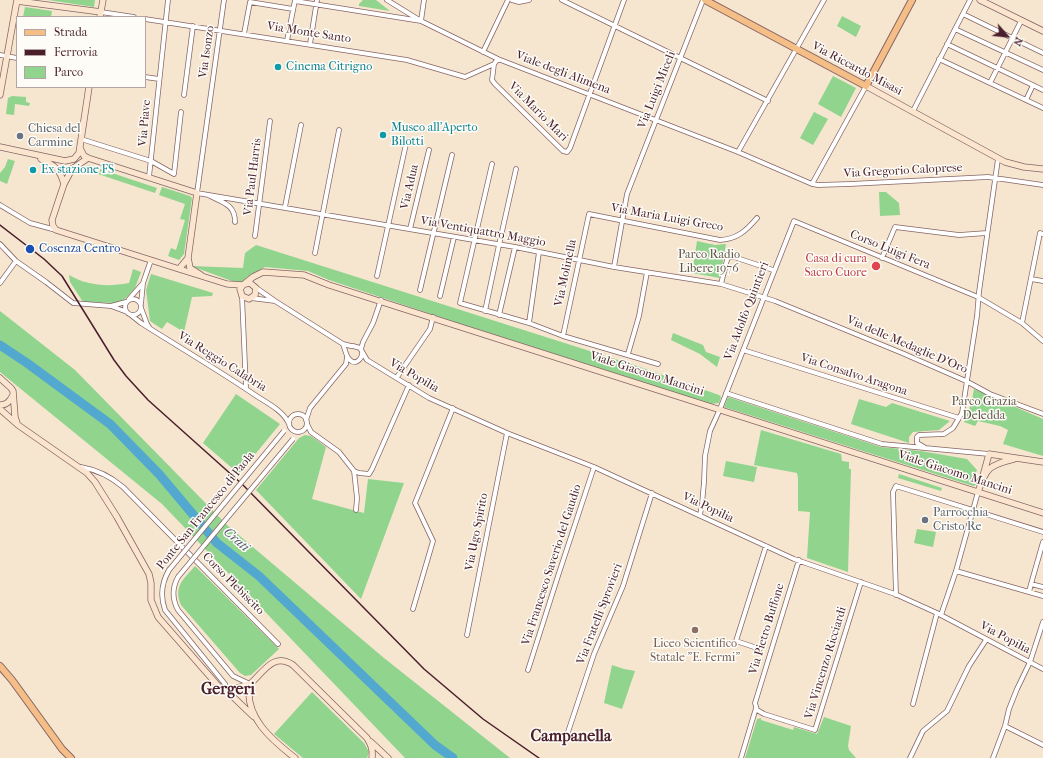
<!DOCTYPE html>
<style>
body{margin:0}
#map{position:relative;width:1043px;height:758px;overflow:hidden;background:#f6e6d0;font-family:"IM FELL French Canon",serif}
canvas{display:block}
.legend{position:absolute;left:16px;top:16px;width:130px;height:72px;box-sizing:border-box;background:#fdfcf7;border:1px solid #b5a4a5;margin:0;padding:5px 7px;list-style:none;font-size:12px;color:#4a1f2b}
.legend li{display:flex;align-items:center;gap:8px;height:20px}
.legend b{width:20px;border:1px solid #b5a4a5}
.north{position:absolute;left:987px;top:16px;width:40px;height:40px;-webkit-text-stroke:3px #fdfcf7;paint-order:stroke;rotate:117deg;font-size:11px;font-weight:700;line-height:16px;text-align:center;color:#4a1f2b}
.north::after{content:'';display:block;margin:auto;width:14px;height:18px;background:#4a1f2b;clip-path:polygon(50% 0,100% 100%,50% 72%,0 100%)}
</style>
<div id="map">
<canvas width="1043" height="758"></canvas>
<ul class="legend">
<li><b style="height:5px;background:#f6be87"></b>Strada</li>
<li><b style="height:5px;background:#4a1f2b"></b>Ferrovia</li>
<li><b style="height:11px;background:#90d48d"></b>Parco</li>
</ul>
<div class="north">N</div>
</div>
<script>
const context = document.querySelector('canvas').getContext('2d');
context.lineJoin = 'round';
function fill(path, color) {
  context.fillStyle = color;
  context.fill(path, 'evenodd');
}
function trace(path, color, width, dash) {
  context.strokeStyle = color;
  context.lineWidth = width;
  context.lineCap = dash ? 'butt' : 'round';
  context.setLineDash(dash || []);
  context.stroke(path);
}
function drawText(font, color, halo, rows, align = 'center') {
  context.font = font + ' "IM FELL French Canon",serif';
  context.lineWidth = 3;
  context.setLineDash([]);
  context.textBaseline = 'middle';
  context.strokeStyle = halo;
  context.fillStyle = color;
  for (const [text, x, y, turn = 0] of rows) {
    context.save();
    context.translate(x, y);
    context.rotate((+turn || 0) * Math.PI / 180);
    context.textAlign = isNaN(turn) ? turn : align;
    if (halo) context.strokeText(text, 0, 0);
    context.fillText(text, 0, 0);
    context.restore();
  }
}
fill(new Path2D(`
 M48 0H95L94 7Z
 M363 0H376L390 11 359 6V4Z
 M25 7 52 11 51 17H23Z
 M842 16 861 26 856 37 837 26Z
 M833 76 856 88 841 117 818 104Z
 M12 96 26 97V102L30 103 29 106 15 104 14 115 6 114 8 98Z
 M814 112 828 119 813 145 800 138Z
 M8 159 15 161 7 184 0 181V173L5 167Z
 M88 165 157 188 155 193 86 170Z
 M162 187 190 196 192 198 184 254 179 260 168 256 171 248 176 250 185 220 180 219 185 204 159 195Z
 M879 192H886L899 203 900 215 880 216Z
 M697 241 715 245 726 244 720 278 692 273Z
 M256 245 637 366 719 395 721 397 719 403 710 404 461 324 329 280 308 271 265 267 247 277 243 282H239L232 281 191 266 243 268 245 253Z
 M133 269 141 272 135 288 123 301 115 303 83 302 70 282 69 275C88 286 108 287 129 283Z
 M151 274 213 293 212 296 192 297 184 332 167 322 162 329 150 321 146 290Z
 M0 311 75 370 228 526 384 658 510 758H405L162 504 0 372Z
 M673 333 703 345 706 352 720 357 717 367 700 354 671 340Z
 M974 389 1043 419V456L1003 444 1008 430 1000 426 978 421 975 426 964 422 971 404Z
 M236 394 280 424 239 474 203 443Z
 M728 397 881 447 921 451 967 459 977 470 974 477 977 479 978 483 976 485 973 486 724 407Z
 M859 399 886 407 892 403 950 421 939 430 913 432 909 437V443L851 424Z
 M761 430 841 454 842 461 849 462V469H851L848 572 807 558 810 512 798 511V478L797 473 754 465Z
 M305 435 311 436 326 447 312 499 364 513 368 479 404 483 361 599 256 490 299 438Z
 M726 461 757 467 754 482 723 476Z
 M899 474 942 488 941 491 898 478Z
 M917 529 936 532 933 547 914 543Z
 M195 566 279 649 251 675 245 676 240 673 181 605C173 586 184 579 195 566Z
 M612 665 624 669 635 671 622 709 604 703Z
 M312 692 364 743 369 752 367 758H303L274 734Z
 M824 717 851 726 848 746 849 750 856 758H745L757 719 761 718V720L793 730 794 727 817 734Z`), '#90d48d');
trace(new Path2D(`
 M0 345 27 363 110 424 159 474 217 543 259 576 435 745 453 758`), '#53a8cf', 9);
const street = new Path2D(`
 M224 0 197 193 515 247 614 267 721 284 775 301 902 353 966 381 990 394 1043 414
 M387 0 421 21 498 59 738 152 812 184 818 185 850 184 988 177 1043 185
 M512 0 519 2 529 0
 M562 0 768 101
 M295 1 421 21 424 0
 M101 12 134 17
 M963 14 1043 53
 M145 19 407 60 465 77 494 64 498 59
 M955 29 1043 70
 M244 34 250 2 293 9
 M287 41 295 0
 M310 44 317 0
 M947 44 1043 90
 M483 52 508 0
 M0 55 17 58
 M939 59 1043 108
 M494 64 492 80 495 84 563 151 567 152 570 148 624 0
 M145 77 159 79
 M990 83 1021 21
 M184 95 193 26
 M1026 100 1033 85
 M913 111 970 0
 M81 139 151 161 174 174 181 112
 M738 152 824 0
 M492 164 460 303 529 323 563 336 658 364
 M149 177 168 0
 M812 184 866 86
 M210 196C224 203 235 205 235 222
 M0 205 30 223 56 230
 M285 207 301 125
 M410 229 429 150
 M255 236 270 121
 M0 244 16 261 46 282 73 303 111 306 127 312
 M499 245 516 169
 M315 253 339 130
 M882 258 895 227 959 235 987 233
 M614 267 627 194 703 0
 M377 276 406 144
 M1031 279 1043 281
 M0 283 16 261
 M721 284 727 260 729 257H734L773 270
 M255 287 275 301 343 344 351 346
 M420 290 452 155
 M242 296 246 388
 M440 296 454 237
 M251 298 275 301
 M125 307a8 8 0 1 1 16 0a8 8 0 1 1-16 0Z
 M129 299 143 283
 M141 304 143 283 151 260
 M111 306 126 302
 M141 308 147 324 149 327
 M485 311 499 245
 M131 315 141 323C179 347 218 370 255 395 267 403 282 410 288 422
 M499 315 515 247
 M529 323 539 252
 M1022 323 1040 233 1043 234
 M563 336 589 214 720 240C737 239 746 231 757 218
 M343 344C345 349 346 357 350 360 356 366 363 358 362 351
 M353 346 360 348 367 360 429 398 507 433 594 467 794 559 895 594 937 613 1043 669
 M361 349 363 342 373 323 381 300
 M743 350 959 418
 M628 354 639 316 647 272
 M397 377 430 329 433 317
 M726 393 882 444 989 454
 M289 423a9 9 0 1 1 18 0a9 9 0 1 1-18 0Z
 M306 420 310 408 346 364 347 357
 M307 424 311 432 339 452 354 471 357 498 356 510
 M924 447 917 443V437L919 435 944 434 953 428 962 413 977 316 979 292 998 159
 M81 467C98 470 110 476 123 487L278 644
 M354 471 359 473 369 474 372 469 409 385
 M700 515 702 504 704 482 705 456 710 431 720 409 794 221 978 297 1022 323 1043 341
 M799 560 755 703 757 710 764 714 815 730 861 582
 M169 570C162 582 160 596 165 610L225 684 227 691
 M956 571 1029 592
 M178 577C172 588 172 599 178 610L233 676 250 684
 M1031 584 1043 542
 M1043 587 1031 584 1029 592 1043 596
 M896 595 893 492 896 486 1043 532
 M413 609 433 541 415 503 453 408
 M941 615 956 571 978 492
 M467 635 507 433
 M760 649 736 641 766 546
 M528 670 558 576 594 467
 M913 704 937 613
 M1005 726 1043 745
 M565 741 594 654 623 586 652 493
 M741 758 756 708
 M910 758 923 731 947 711 969 666 986 640
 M993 758 1005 726 1009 709 1017 689 1030 662 1043 622`);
const secondary = new Path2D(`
 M980 0 1043 31
 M17 1 101 12
 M100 17 103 0
 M866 86 1005 162 1024 167 1043 169
 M0 95 17 0
 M0 147 65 161 74 159 79 153 89 87
 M80 148 84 156 88 158 197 193 188 258 190 268 201 275
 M88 158 72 169 64 184 52 220 53 226 56 230 179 269 188 258
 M41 159C54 165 60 169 64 184
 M179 269 227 284 243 285
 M245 284 250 283 256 288 255 295 249 299 242 296 240 289 243 285 253 277 263 272 304 275 329 285 1043 513
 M0 378 11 388 13 391 15 417 17 423
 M0 405C7 405 10 401 13 395
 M0 409 18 425 87 473 95 482 117 517 149 574 151 583V600L158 617 220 688 227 691 253 716
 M983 476 989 454 1043 462
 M978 492C986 468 989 465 1014 459
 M227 691 250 684
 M371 742 388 758
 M295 758C272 740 243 716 250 684 264 672 273 652 293 665L367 738C371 745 373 749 372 758`);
const primary = new Path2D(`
 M705 0 866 86 912 0
 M0 666 12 680 62 749 71 758`);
trace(street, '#866565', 5.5);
trace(secondary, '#866565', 7);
trace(primary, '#866565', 8);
trace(street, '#fff', 4);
trace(secondary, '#fbe5cf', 5.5);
trace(primary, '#f6be87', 6);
trace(new Path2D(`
 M0 225 44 259 62 276 114 360 126 376 148 400 243 485 424 669 483 719 539 758`), '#4a1f2b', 1.5);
const streetBridge = new Path2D(`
 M169 570 284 431
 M178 577 293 439`);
trace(streetBridge, '#866565', 5.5, []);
trace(streetBridge, '#fff', 4);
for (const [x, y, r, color] of [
 [278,67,4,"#0f9aa8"],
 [383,135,4,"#0f9aa8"],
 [20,136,4,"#6b7280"],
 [33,170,4,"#0f9aa8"],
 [30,249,5,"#1a4fb4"],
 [876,266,5,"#e0444e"],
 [925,520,4,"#6b7280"],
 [695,630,4,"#8d6e63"]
]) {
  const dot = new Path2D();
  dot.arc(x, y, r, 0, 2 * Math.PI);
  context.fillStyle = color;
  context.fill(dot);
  trace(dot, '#fdfcf7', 1.5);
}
drawText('12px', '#4a1f2b', '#fdfcf7', [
 ["Via Monte Santo",309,33,9],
 ["Via Isonzo",207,52,-82],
 ["Via Riccardo Misasi",857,69,28],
 ["Viale degli Alimena",563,73,21],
 ["Via Luigi Miceli",657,90,-68],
 ["Via Mario Mari",538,112,45],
 ["Via Piave",145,123,-85],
 ["Via Gregorio Caloprese",903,171,-3],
 ["Via Paul Harris",253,177,-83],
 ["Via Adua",410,187,-77],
 ["Via Maria Luigi Greco",667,218,10],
 ["Via Ventiquattro Maggio",483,232,10],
 ["Corso Luigi Fera",890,250,22],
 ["Via Molinella",566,273,-78],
 ["Via Adolfo Quintieri",747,311,-69],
 ["Via delle Medaglie D'Oro",907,345,23],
 ["Via Reggio Calabria",222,362,32],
 ["Viale Giacomo Mancini",647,374,18],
 ["Via Consalvo Aragona",854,375,18],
 ["Via Popilia",414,376,30],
 ["Viale Giacomo Mancini",955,473,18],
 ["Via Popilia",708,508,25],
 ["Ponte San Francesco di Paola",206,511,-51],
 ["Via Ugo Spirito",477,532,-79],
 ["Via Francesco Saverio del Gaudio",552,565,-72],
 ["Corso Plebiscito",233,584,45],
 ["Via Fratelli Sprovieri",600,614,-69],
 ["Via Pietro Buffone",767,629,-73],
 ["Via Popilia",1005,638,28],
 ["Via Vincenzo Ricciardi",826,663,-73]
]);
drawText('12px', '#0d838f', '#fdfcf7', [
 ["Cinema Citrigno",286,67],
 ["Museo all'Aperto",391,128],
 ["Bilotti",391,142],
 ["Ex stazione FS",41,170]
], 'left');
drawText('12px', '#5b616d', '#fdfcf7', [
 ["Chiesa del",28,129],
 ["Carmine",28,143],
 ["Parrocchia",933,513],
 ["Cristo Re",933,527]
], 'left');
drawText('12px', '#164399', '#fdfcf7', [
 ["Cosenza Centro",39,249]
], 'left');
drawText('12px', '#5f5548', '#fdfcf7', [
 ["Parco Radio",709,255],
 ["Libere 1976",709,269],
 ["Parco Grazia",984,402],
 ["Deledda",984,416]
]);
drawText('12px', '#be3a42', '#fdfcf7', [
 ["Casa di cura",867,259],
 ["Sacro Cuore",867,273]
], 'right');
drawText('12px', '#785e54', '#fdfcf7', [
 ["Liceo Scientifico",695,644],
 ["Statale \"E. Fermi\"",695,658]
]);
drawText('italic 13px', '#4e566d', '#fdfcf7', [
 ["Crati",236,540,41]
]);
drawText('bold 16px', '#4a1f2b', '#fdfcf7', [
 ["Gergeri",228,690],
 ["Campanella",571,737]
]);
</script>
